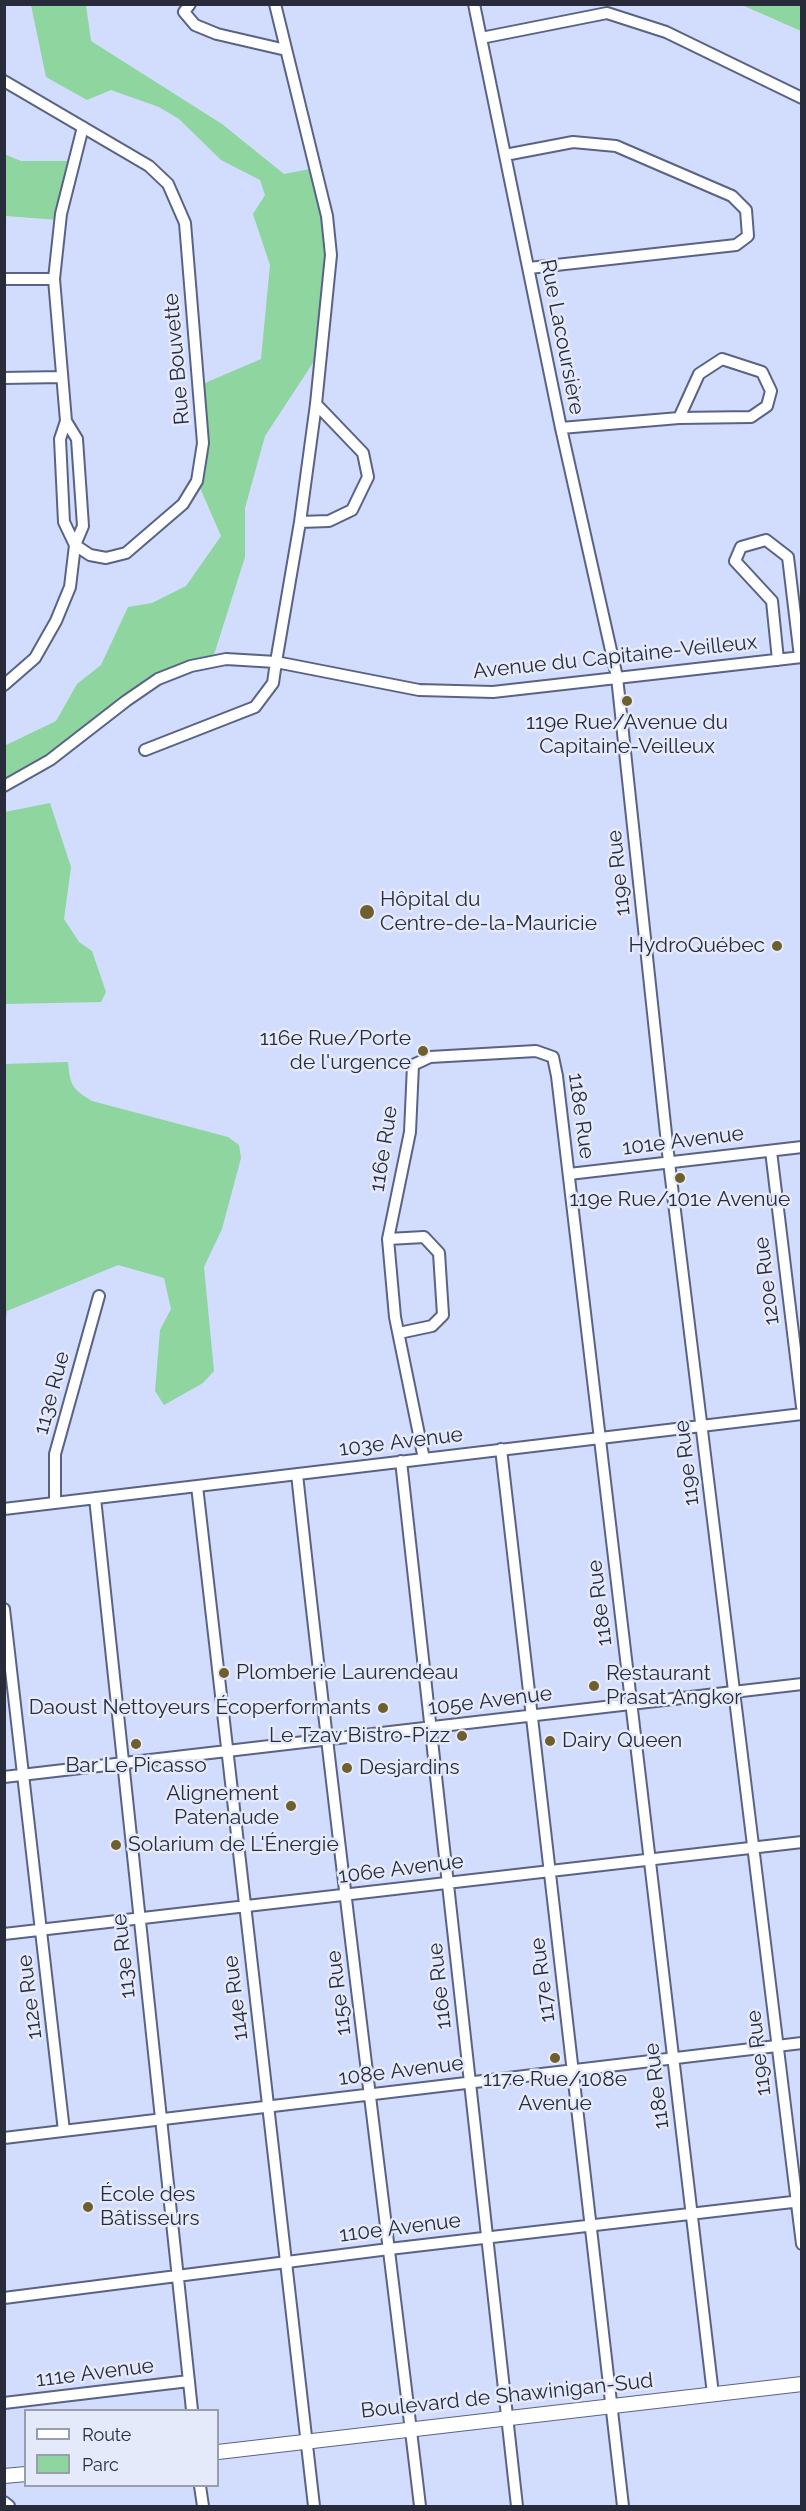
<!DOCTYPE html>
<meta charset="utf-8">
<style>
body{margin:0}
#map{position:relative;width:806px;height:2511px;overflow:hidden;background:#d2dcfc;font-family:Raleway,sans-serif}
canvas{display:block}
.frame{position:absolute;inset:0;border:6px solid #272b3a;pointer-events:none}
.legend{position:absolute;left:24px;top:2409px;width:195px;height:78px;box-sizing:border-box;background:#e5eafa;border:2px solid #999ead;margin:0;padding:8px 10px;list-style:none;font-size:18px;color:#272b3a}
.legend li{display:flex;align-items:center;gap:12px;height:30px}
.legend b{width:30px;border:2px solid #999ead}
</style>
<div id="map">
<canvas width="806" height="2511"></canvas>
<div class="frame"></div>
<ul class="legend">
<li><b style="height:8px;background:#fff"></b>Route</li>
<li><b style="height:16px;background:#8ed5a0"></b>Parc</li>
</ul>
</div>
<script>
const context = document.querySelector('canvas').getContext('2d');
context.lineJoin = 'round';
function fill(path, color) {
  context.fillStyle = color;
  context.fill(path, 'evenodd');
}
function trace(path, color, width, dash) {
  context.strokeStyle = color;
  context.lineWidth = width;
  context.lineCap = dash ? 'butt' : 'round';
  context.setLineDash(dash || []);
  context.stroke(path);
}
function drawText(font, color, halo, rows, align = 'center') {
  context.font = font + ' Raleway,sans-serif';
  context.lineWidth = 5;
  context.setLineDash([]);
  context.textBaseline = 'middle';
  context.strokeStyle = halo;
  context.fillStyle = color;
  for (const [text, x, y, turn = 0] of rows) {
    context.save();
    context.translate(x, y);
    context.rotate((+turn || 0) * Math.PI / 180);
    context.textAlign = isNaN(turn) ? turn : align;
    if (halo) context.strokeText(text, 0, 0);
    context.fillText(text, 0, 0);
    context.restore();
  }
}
fill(new Path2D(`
 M31 5H86L91 41 222 124 284 174 315 168 331 255 322 349 265 436 245 508V557L212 661 175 672 5 786 4 746 56 721 77 684 101 665 128 607 152 603 186 586 221 536 197 481 203 443 198 386 261 359 270 265 253 214 265 195 260 180 221 160 179 119 159 107 111 90 87 100 46 77Z
 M742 5H801V31Z
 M4 154 21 161H69L60 220 5 216Z
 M50 803 71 867 64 919 79 942 92 951 106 992 101 1002 5 1004V812Z
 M68 1062C70 1085 72 1089 92 1101L228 1137 239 1145 241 1158 222 1229 204 1267 214 1371 203 1383 164 1405 155 1391 160 1330 171 1309 164 1278 118 1265 7 1311 5 1328V1064Z`), '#8ed5a0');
const minor = new Path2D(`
 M190 4 184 12 195 25 217 34 286 50
 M474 4 561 428 617 677 669 1162 802 2244
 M481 38 607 13 666 32 802 98
 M4 81 149 166 168 184 185 223 203 443 197 481 183 504 126 553 106 558 90 555 75 545
 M505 155 573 142 616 146 732 196 746 210 748 236 736 245 529 268
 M4 279H54
 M4 378 61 377
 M561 428 679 418 751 417 767 406 771 391 762 372 722 359 699 374 679 418
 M300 522 329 521 352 510 368 477 363 453 316 404
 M75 545 64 522 60 439 66 421 54 279 61 214 83 127
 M778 660 772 601 735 561 741 547 766 540 788 557 800 657
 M4 685 35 658 56 621 70 587 75 545 83 526 77 439 66 421
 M145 750 255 707 273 683 276 662 300 522 316 404 331 255 327 216 275 4
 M4 786 50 760 126 701 158 679 191 666 226 659 276 662 419 690 493 692 802 657
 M771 1151 802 1407
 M569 1174 802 1147
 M388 1239 424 1237 439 1253 443 1315 432 1326 399 1333
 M501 1449 623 2506
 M424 1459 395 1317 388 1239 410 1132 413 1065 430 1057 536 1051 553 1057 557 1076 713 2394
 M401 1461 517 2506
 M297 1474C334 1819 379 2162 420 2506
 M197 1486 314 2506
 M95 1498 192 2410
 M55 1503V1454L99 1296
 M4 1509 802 1414
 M4 1609 64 2131
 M4 1777 802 1684
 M4 1934 802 1842
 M4 2138 802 2043
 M4 2298 389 2249 801 2201
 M4 2403 189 2381
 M200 2486 203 2506
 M4 2502 9 2506`);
const major = new Path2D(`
 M218 2452 802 2384
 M4 2476 26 2474`);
trace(minor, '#596386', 14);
trace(major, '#596386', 16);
trace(minor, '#fff', 10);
trace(major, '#fff', 14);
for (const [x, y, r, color] of [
 [627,701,6,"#6f5f2c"],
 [367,912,8,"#6f5f2c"],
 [777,946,6,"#6f5f2c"],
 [423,1051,6,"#6f5f2c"],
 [680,1178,6,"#6f5f2c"],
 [224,1673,6,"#6f5f2c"],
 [594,1686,6,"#6f5f2c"],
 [383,1708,6,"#6f5f2c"],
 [462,1736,6,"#6f5f2c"],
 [550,1741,6,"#6f5f2c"],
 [136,1744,6,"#6f5f2c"],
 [347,1768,6,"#6f5f2c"],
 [291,1806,6,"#6f5f2c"],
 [116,1845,6,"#6f5f2c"],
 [555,2058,6,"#6f5f2c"],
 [88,2207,6,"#6f5f2c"]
]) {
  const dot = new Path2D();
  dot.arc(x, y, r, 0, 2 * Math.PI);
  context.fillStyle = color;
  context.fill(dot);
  trace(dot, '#e5eafa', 2);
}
drawText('21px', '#272b3a', '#e5eafa', [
 ["Rue Lacoursière",562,337,79],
 ["Rue Bouvette",177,359,-95],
 ["Avenue du Capitaine-Veilleux",615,657,-6],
 ["119e Rue",619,873,-96],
 ["118e Rue",581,1116,82],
 ["101e Avenue",683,1141,-7],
 ["116e Rue",384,1149,-81],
 ["120e Rue",767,1281,-97],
 ["113e Rue",52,1393,-75],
 ["103e Avenue",401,1442,-7],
 ["119e Rue",687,1463,-97],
 ["118e Rue",600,1603,-97],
 ["105e Avenue",490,1701,-7],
 ["106e Avenue",401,1869,-7],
 ["113e Rue",124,1956,-96],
 ["117e Rue",543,1980,-97],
 ["116e Rue",440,1986,-96],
 ["115e Rue",339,1993,-97],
 ["112e Rue",30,1997,-97],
 ["114e Rue",236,1998,-97],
 ["119e Rue",759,2053,-97],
 ["108e Avenue",401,2071,-7],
 ["118e Rue",657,2086,-97],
 ["110e Avenue",400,2228,-7],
 ["111e Avenue",95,2373,-7],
 ["Boulevard de Shawinigan-Sud",507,2396,-6]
]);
drawText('21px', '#272b3a', '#e5eafa', [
 ["119e Rue/Avenue du",627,723,"center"],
 ["Capitaine-Veilleux",627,747,"center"],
 ["Hôpital du",380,900],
 ["Centre-de-la-Mauricie",380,924],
 ["HydroQuébec",765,946,"right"],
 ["116e Rue/Porte",411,1039,"right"],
 ["de l'urgence",411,1063,"right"],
 ["119e Rue/101e Avenue",680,1200,"center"],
 ["Plomberie Laurendeau",236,1673],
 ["Restaurant",606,1674],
 ["Prasat Angkor",606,1698],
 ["Daoust Nettoyeurs Écoperformants",371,1708,"right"],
 ["Le Tzav Bistro-Pizz",450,1736,"right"],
 ["Dairy Queen",562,1741],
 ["Bar Le Picasso",136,1766,"center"],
 ["Desjardins",359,1768],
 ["Alignement",279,1794,"right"],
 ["Patenaude",279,1818,"right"],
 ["Solarium de L'Énergie",128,1845],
 ["117e Rue/108e",555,2080,"center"],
 ["Avenue",555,2104,"center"],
 ["École des",100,2195],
 ["Bâtisseurs",100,2219]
], 'left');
</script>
